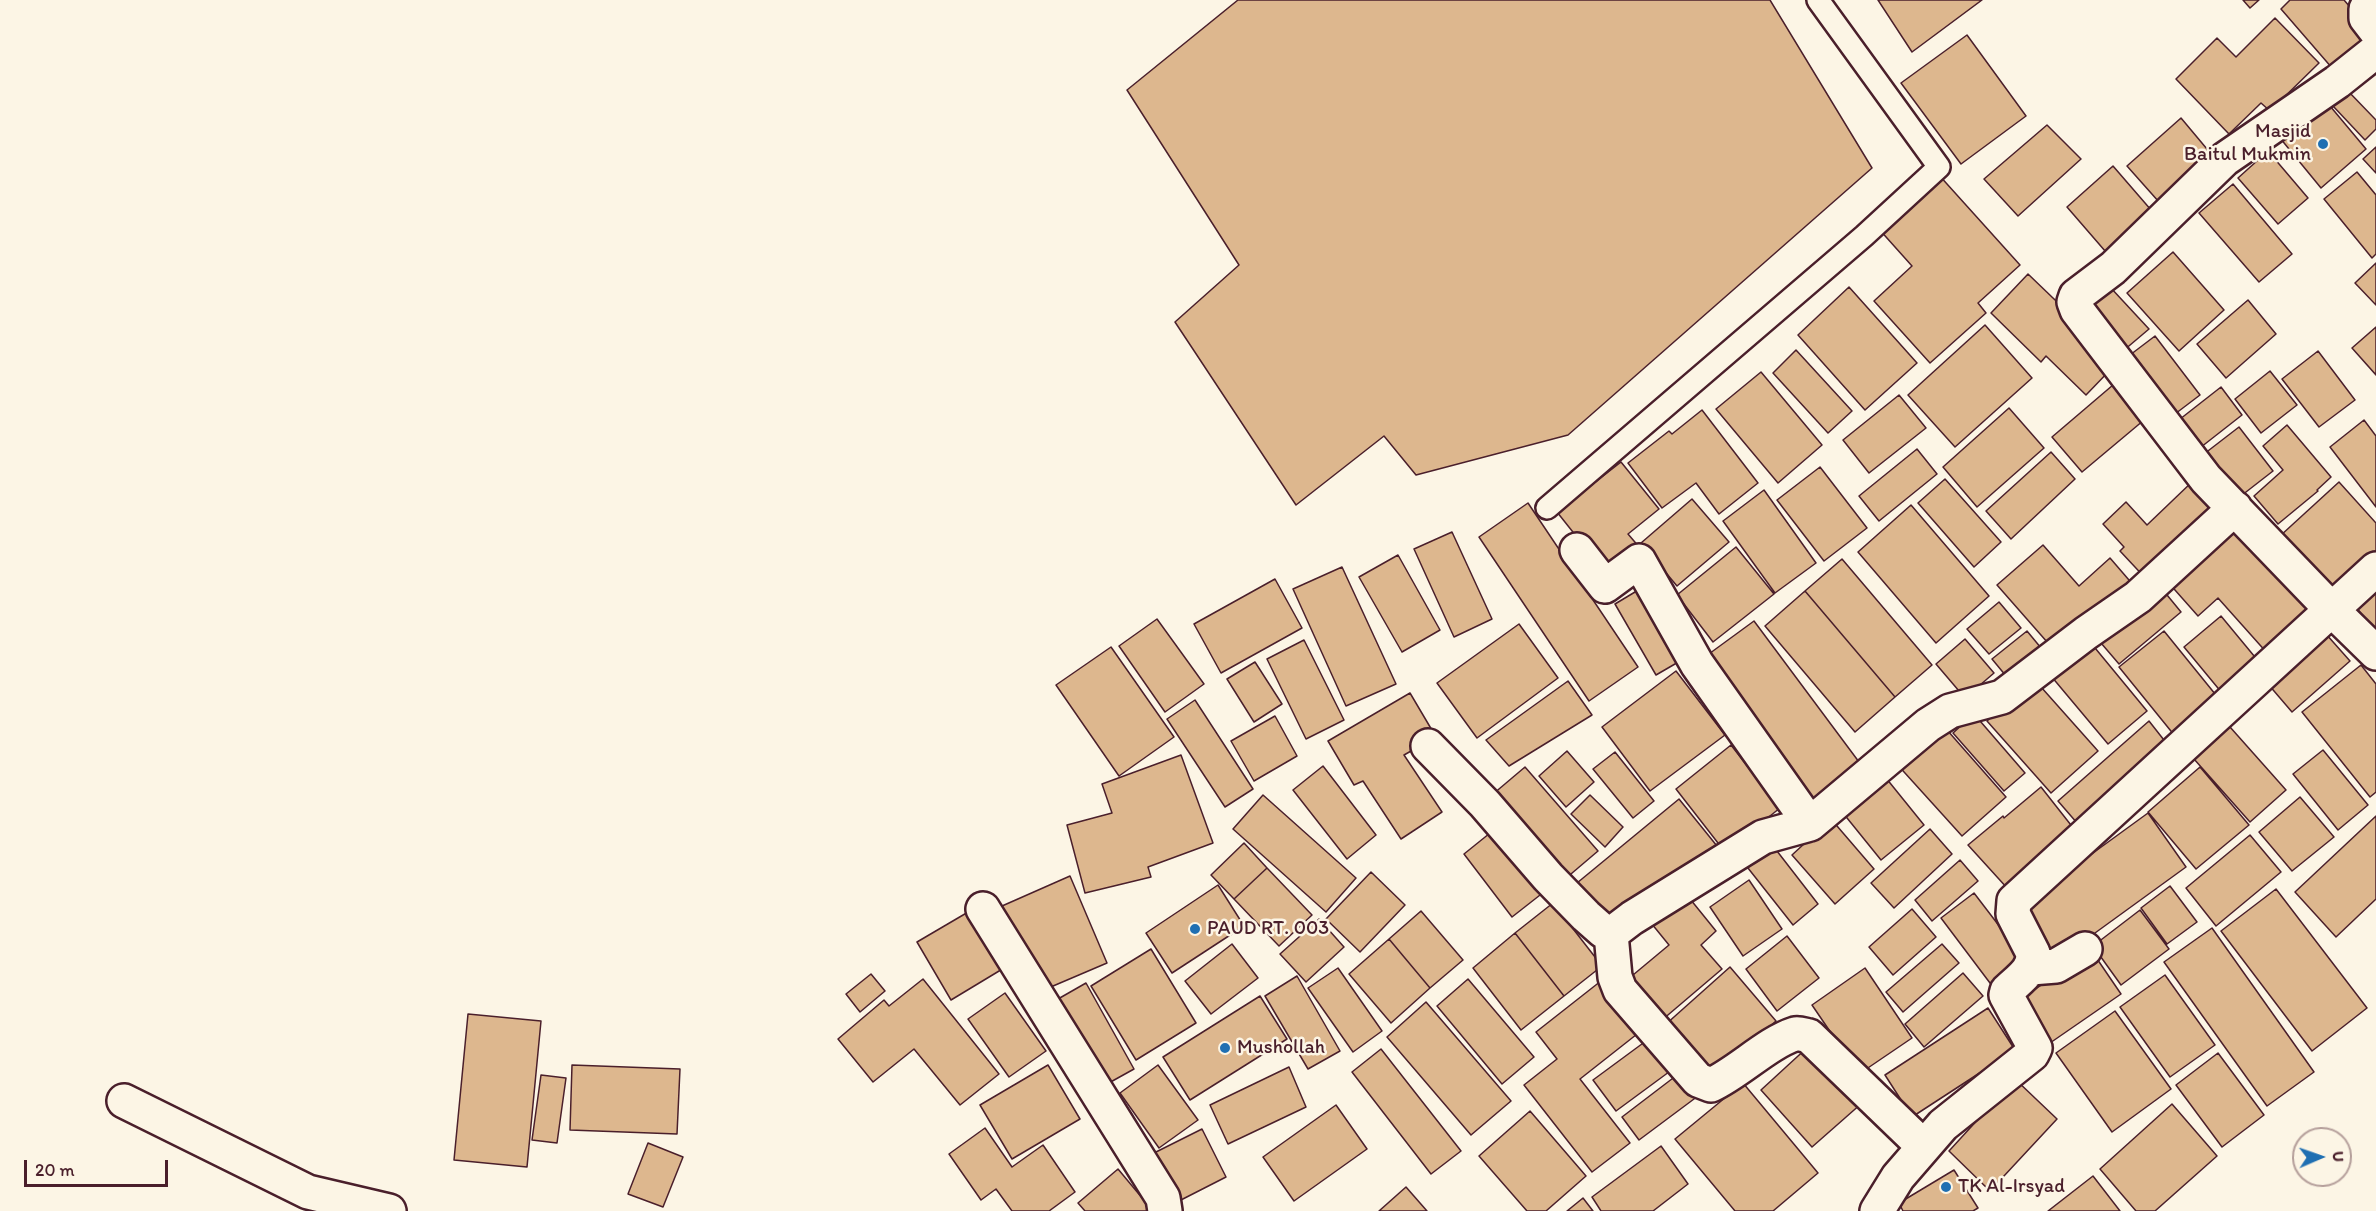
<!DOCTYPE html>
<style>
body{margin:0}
#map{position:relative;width:2376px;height:1211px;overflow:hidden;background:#fcf5e5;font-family:Itim,sans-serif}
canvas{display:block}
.north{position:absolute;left:2292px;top:1127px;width:60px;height:60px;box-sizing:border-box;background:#fcf5e5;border:2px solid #b59f9b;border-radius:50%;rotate:88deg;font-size:16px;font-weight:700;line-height:24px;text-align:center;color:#4a1f2b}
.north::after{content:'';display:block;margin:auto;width:21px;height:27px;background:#1f6fb2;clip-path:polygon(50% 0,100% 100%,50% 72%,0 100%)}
.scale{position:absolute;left:24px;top:1160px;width:144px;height:27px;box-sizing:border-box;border:3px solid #4a1f2b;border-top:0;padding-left:8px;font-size:18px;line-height:21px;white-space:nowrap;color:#4a1f2b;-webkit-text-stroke:4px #fcf5e5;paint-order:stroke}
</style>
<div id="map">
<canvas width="2376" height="1211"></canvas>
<div class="north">U</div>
<div class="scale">20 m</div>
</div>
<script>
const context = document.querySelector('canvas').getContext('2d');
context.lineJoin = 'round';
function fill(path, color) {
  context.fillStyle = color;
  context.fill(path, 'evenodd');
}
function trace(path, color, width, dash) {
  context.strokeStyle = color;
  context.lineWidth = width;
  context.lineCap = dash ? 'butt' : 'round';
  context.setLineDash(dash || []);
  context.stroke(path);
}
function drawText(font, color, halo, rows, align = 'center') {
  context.font = font + ' Itim,sans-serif';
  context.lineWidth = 5;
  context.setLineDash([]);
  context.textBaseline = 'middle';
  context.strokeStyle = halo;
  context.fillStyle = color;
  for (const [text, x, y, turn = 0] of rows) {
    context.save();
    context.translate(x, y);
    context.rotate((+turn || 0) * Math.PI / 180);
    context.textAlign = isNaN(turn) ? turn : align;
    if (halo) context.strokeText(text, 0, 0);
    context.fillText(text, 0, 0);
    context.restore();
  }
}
const building = new Path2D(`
 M1238 0H1770L1872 168 1568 435 1416 475 1384 436 1296 505 1175 322 1239 265 1127 90Z
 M1878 0H1982L1912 52Z
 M2243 0H2259L2250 8Z
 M2290 0H2344L2376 37 2339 76 2281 9Z
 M2275 18 2319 63 2270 111 2261 103 2229 134 2176 79 2217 38 2236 57Z
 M1967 35 2026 116 1961 164 1901 83Z
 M2348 91 2376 120V129L2365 140 2333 106Z
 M2325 100 2366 149 2321 188 2280 138Z
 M2181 118 2212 155 2159 202 2127 166Z
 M2047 125 2081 159 2018 216 1984 179Z
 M2376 147V173L2363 159Z
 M2268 151 2308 198 2278 224 2238 178Z
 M2113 166 2158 218 2112 259 2067 207Z
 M2357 172 2376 195V254L2372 258 2324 199Z
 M1938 174 2020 265 1978 303 1986 313 1930 363 1874 301 1912 266 1878 228Z
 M2233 184 2292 254 2259 282 2199 213Z
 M2173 252 2224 310 2179 351 2127 293Z
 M2376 263V305L2355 283Z
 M2028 274 2078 322 2113 367 2086 395 2046 356 2041 362 1991 313Z
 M1849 287 1917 363 1865 410 1798 335Z
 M2110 287 2149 329 2123 351 2084 302Z
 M2248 300 2276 334 2226 378 2197 344Z
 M1985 325 2032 378 1955 447 1908 395Z
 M2376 327V375L2352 348Z
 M2155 336 2200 395 2171 417 2126 358Z
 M1796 350 1852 411 1828 433 1773 373Z
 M2318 351 2355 400 2319 427 2282 379Z
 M2270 371 2297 405 2261 433 2235 399Z
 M1761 372 1822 445 1778 483 1716 409Z
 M2120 379 2150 415 2082 472 2052 437Z
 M2221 387 2242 415 2196 451 2175 423Z
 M1899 395 1926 428 1869 473 1843 440Z
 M2009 408 2044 448 1977 507 1943 467Z
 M1702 410 1758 483 1719 514 1696 483 1662 508 1628 463 1669 431 1672 434Z
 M2364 420 2376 436V507L2330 447Z
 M2287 425 2331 477 2317 490 2318 491 2278 524 2254 496 2283 470 2263 446Z
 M2239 427 2273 471 2237 499 2204 454Z
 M1917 449 1937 474 1879 521 1859 496Z
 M2051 452 2075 479 2011 539 1986 511Z
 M1621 462 1659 509 1628 534 1640 548 1607 575 1557 512Z
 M1820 467 1867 528 1824 561 1777 500Z
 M1945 479 2001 542 1974 567 1918 503Z
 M2194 480 2223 511 2149 582 2120 551 2124 547 2103 524 2126 502 2147 525Z
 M2339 482 2376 523V560L2336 597 2280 536Z
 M1764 490 1816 563 1775 593 1723 521Z
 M1692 499 1729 542 1677 586 1641 543Z
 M1528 503 1638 667 1589 701 1479 537Z
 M1911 505 1989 596 1936 643 1858 552Z
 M2231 518 2318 615 2268 654 2218 598 2198 616 2167 581Z
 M1452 532 1492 619 1454 637 1414 549Z
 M2043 545 2079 586 2110 558 2135 587 2055 651 1997 585Z
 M1736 547 1774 594 1713 642 1677 595Z
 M1398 555 1440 630 1402 652 1359 577Z
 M1842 559 1932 665 1895 697 1805 591Z
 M1342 567 1396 684 1346 706 1293 589Z
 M1275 579 1302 628 1221 673 1194 624Z
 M2158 584 2181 612 2119 664 2095 636Z
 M2376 585V631L2353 604Z
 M1645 586 1687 657 1656 675 1615 604Z
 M1805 591 1895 697 1855 732 1765 626Z
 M1999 602 2021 628 1989 654 1967 629Z
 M2221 616 2264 668 2227 699 2184 647Z
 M1157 619 1204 684 1165 712 1119 646Z
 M1754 621 1862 766 1811 805 1702 659Z
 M1519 624 1558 678 1477 738 1437 683Z
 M2027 631 2046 654 2011 682 1992 659Z
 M2164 631 2224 705 2179 741 2119 667Z
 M2326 634 2350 661 2292 712 2268 684Z
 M2086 637 2147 711 2108 744 2046 670Z
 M1965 639 1994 673 1965 698 1936 664Z
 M1304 640 1344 720 1306 739 1267 659Z
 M1111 647 1174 737 1119 776 1056 685Z
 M1255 662 1282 704 1254 722 1227 679Z
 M2361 665 2376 684V792L2370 797 2302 712Z
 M1676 671 1725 735 1650 791 1602 727Z
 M2033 678 2098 751 2051 793 1987 721Z
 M1568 681 1592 715 1509 766 1486 740Z
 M1410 693 1436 737 1404 755 1442 812 1401 839 1363 781 1354 785 1328 741Z
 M1195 700 1253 789 1225 807 1167 719Z
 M1974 714 2025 773 2004 791 1953 733Z
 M1275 716 1297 756 1254 781 1231 741Z
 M2222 718 2286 790 2250 822 2186 750Z
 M2149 721 2171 749 2084 831 2058 801Z
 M1940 722 2006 797 1962 836 1895 762Z
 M1731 745 1780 808 1725 852 1676 789Z
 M2323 750 2368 805 2338 830 2293 774Z
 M1567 751 1594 782 1566 807 1539 776Z
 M1615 752 1654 801 1633 818 1593 769Z
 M1181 755 1213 843 1148 867 1151 877 1085 893 1067 825 1112 813 1102 784Z
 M1323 766 1376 835 1347 859 1293 790Z
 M1525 767 1598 851 1558 885 1486 800Z
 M2200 767 2249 825 2196 869 2148 812Z
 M1886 778 1924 825 1881 860 1843 813Z
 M2041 787 2078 834 2008 889 1968 845 2003 816 2004 818Z
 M1263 795 1356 878 1326 912 1233 829Z
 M1590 795 1623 827 1605 847 1571 814Z
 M2300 797 2334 837 2292 871 2259 832Z
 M1679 799 1717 846 1613 929 1577 883Z
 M2148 813 2186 867 2055 962 2016 909Z
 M2376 816V899L2336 937 2295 892Z
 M1831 819 1874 869 1835 904 1792 855Z
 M1500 825 1549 888 1512 917 1464 854Z
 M1930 829 1952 854 1894 908 1871 883Z
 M2250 835 2281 872 2216 926 2186 888Z
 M1770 842 1818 904 1793 925 1744 863Z
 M1244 843 1267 868 1234 899 1211 875Z
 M1960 860 1978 881 1932 921 1915 900Z
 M1267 868 1312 915 1279 946 1234 899Z
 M1371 872 1405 905 1360 952 1326 919Z
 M1070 876 1107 963 1039 992 1002 906Z
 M1749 880 1782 929 1743 956 1710 907Z
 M1218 885 1244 926 1172 973 1146 933Z
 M2170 886 2197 922 2167 944 2141 908Z
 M1682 889 1716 931 1701 945 1722 969 1655 1026 1621 985 1669 945 1647 918Z
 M2276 889 2367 1008 2312 1051 2221 931Z
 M1974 893 2026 961 1993 987 1941 918Z
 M1553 903 1602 966 1564 996 1515 933Z
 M975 908 1009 965 951 1000 917 942Z
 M1912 909 1936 937 1893 975 1869 947Z
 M2140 910 2169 949 2121 985 2093 946Z
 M1421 911 1463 960 1430 988 1389 939Z
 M1319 919 1344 947 1306 982 1280 954Z
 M2212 928 2314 1072 2267 1106 2164 962Z
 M1515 933 1564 996 1521 1030 1473 968Z
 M1787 936 1819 978 1777 1011 1746 969Z
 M1389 939 1430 988 1391 1023 1349 974Z
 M1232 944 1258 978 1211 1014 1185 981Z
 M1942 944 1959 963 1903 1012 1886 992Z
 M1151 949 1196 1023 1136 1060 1091 986Z
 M2091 950 2121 994 2050 1043 2020 1000Z
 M1730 967 1776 1021 1711 1077 1665 1025Z
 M1338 968 1382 1031 1353 1052 1308 988Z
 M1865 968 1912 1038 1859 1074 1812 1005Z
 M1963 973 1983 996 1924 1047 1905 1024Z
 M871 974 885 991 860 1012 846 994Z
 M2165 975 2215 1045 2170 1077 2120 1007Z
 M1297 976 1340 1051 1308 1069 1265 996Z
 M1606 977 1646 1027 1580 1079 1630 1143 1592 1172 1524 1085 1557 1059 1536 1032Z
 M923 979 999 1074 960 1105 914 1049 873 1082 838 1039 884 1000 889 1006Z
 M1468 979 1534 1057 1502 1084 1437 1006Z
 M1086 983 1134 1069 1098 1089 1051 1003Z
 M1005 993 1046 1051 1009 1077 968 1019Z
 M1260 996 1287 1039 1190 1100 1163 1057Z
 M1426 1002 1511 1101 1471 1135 1387 1037Z
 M1988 1008 2015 1050 1912 1117 1885 1075Z
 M2115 1011 2171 1089 2112 1132 2056 1053Z
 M468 1014 541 1021 527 1167 454 1160Z
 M1650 1038 1673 1069 1616 1111 1593 1080Z
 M1810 1045 1862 1103 1812 1147 1761 1090Z
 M1381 1049 1461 1151 1431 1174 1352 1072Z
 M2218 1053 2264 1115 2222 1147 2176 1085Z
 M572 1065 680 1069 677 1134 570 1130Z
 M1048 1065 1080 1119 1012 1159 980 1105Z
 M1158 1065 1198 1120 1159 1148 1120 1093Z
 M1289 1067 1306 1107 1228 1144 1210 1105Z
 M1681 1072 1698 1096 1639 1140 1622 1117Z
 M541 1075 566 1078 557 1143 532 1140Z
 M2015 1079 2057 1119 1990 1191 1949 1151Z
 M1743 1083 1818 1173 1773 1211H1735L1675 1139Z
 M2172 1104 2217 1156 2155 1211H2136L2100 1169Z
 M1336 1105 1367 1149 1294 1201 1263 1157Z
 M1530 1111 1586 1176 1546 1211H1527L1479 1156Z
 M985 1128 1012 1167 1043 1145 1075 1192 1049 1211H1012L996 1189 981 1200 949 1154Z
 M1202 1129 1226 1177 1177 1202 1152 1154Z
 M648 1143 683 1157 663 1207 628 1194Z
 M1661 1146 1688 1184 1653 1211H1601L1592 1197Z
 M1118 1169 1153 1211H1085L1078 1203Z
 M1954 1170 1978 1208 1973 1211H1903L1899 1203Z
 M2093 1176 2120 1211H2048Z
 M1406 1187 1427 1211H1379Z
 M1583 1198 1593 1211H1567Z`);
fill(building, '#ddb78e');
trace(building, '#4a1f2b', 1.5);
const service = new Path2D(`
 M1547 508 1864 236 1939 167 1818 0`);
const minor = new Path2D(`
 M2376 0 2366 9V18L2376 31
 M2376 51 2337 82 2225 159 2113 268 2076 296 2074 302 2077 310 2206 479 2332 610 2376 653
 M1577 550 1605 586 1639 561 1697 664 1810 824 1928 725 1950 711 2002 697 2086 633 2138 597 2235 508
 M1428 746 1485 804 1548 877 1586 916 1603 931 1611 934 1632 918 1763 837 1810 824
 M983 909 1163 1198 1165 1211
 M1611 934 1615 977 1620 990 1698 1080 1711 1085C1739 1072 1767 1043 1795 1034 1799 1033 1804 1035 1809 1036L1924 1147
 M2031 968 2056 966 2085 949
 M124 1101 308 1192 389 1211
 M1877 1211 1898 1177 1943 1125 2032 1054 2035 1048 2006 995 2007 991C2019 979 2034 971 2033 953L2013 914 2014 901 2376 569`);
trace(service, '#4a1f2b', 26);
trace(minor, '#4a1f2b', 38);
trace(service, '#fcf5e5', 21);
trace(minor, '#fcf5e5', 33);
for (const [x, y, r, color] of [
 [2323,144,6,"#1f6fb2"],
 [1195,929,6,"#1f6fb2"],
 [1225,1048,6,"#1f6fb2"],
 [1946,1187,6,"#1f6fb2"]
]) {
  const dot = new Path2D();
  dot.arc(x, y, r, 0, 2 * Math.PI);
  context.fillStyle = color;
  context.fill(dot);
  trace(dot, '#fcf5e5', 2);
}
drawText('20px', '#4a1f2b', '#fcf5e5', [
 ["Masjid",2311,132,"right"],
 ["Baitul Mukmin",2311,155,"right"],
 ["PAUD RT. 003",1207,929],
 ["Mushollah",1237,1048],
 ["TK Al-Irsyad",1958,1187]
], 'left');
</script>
